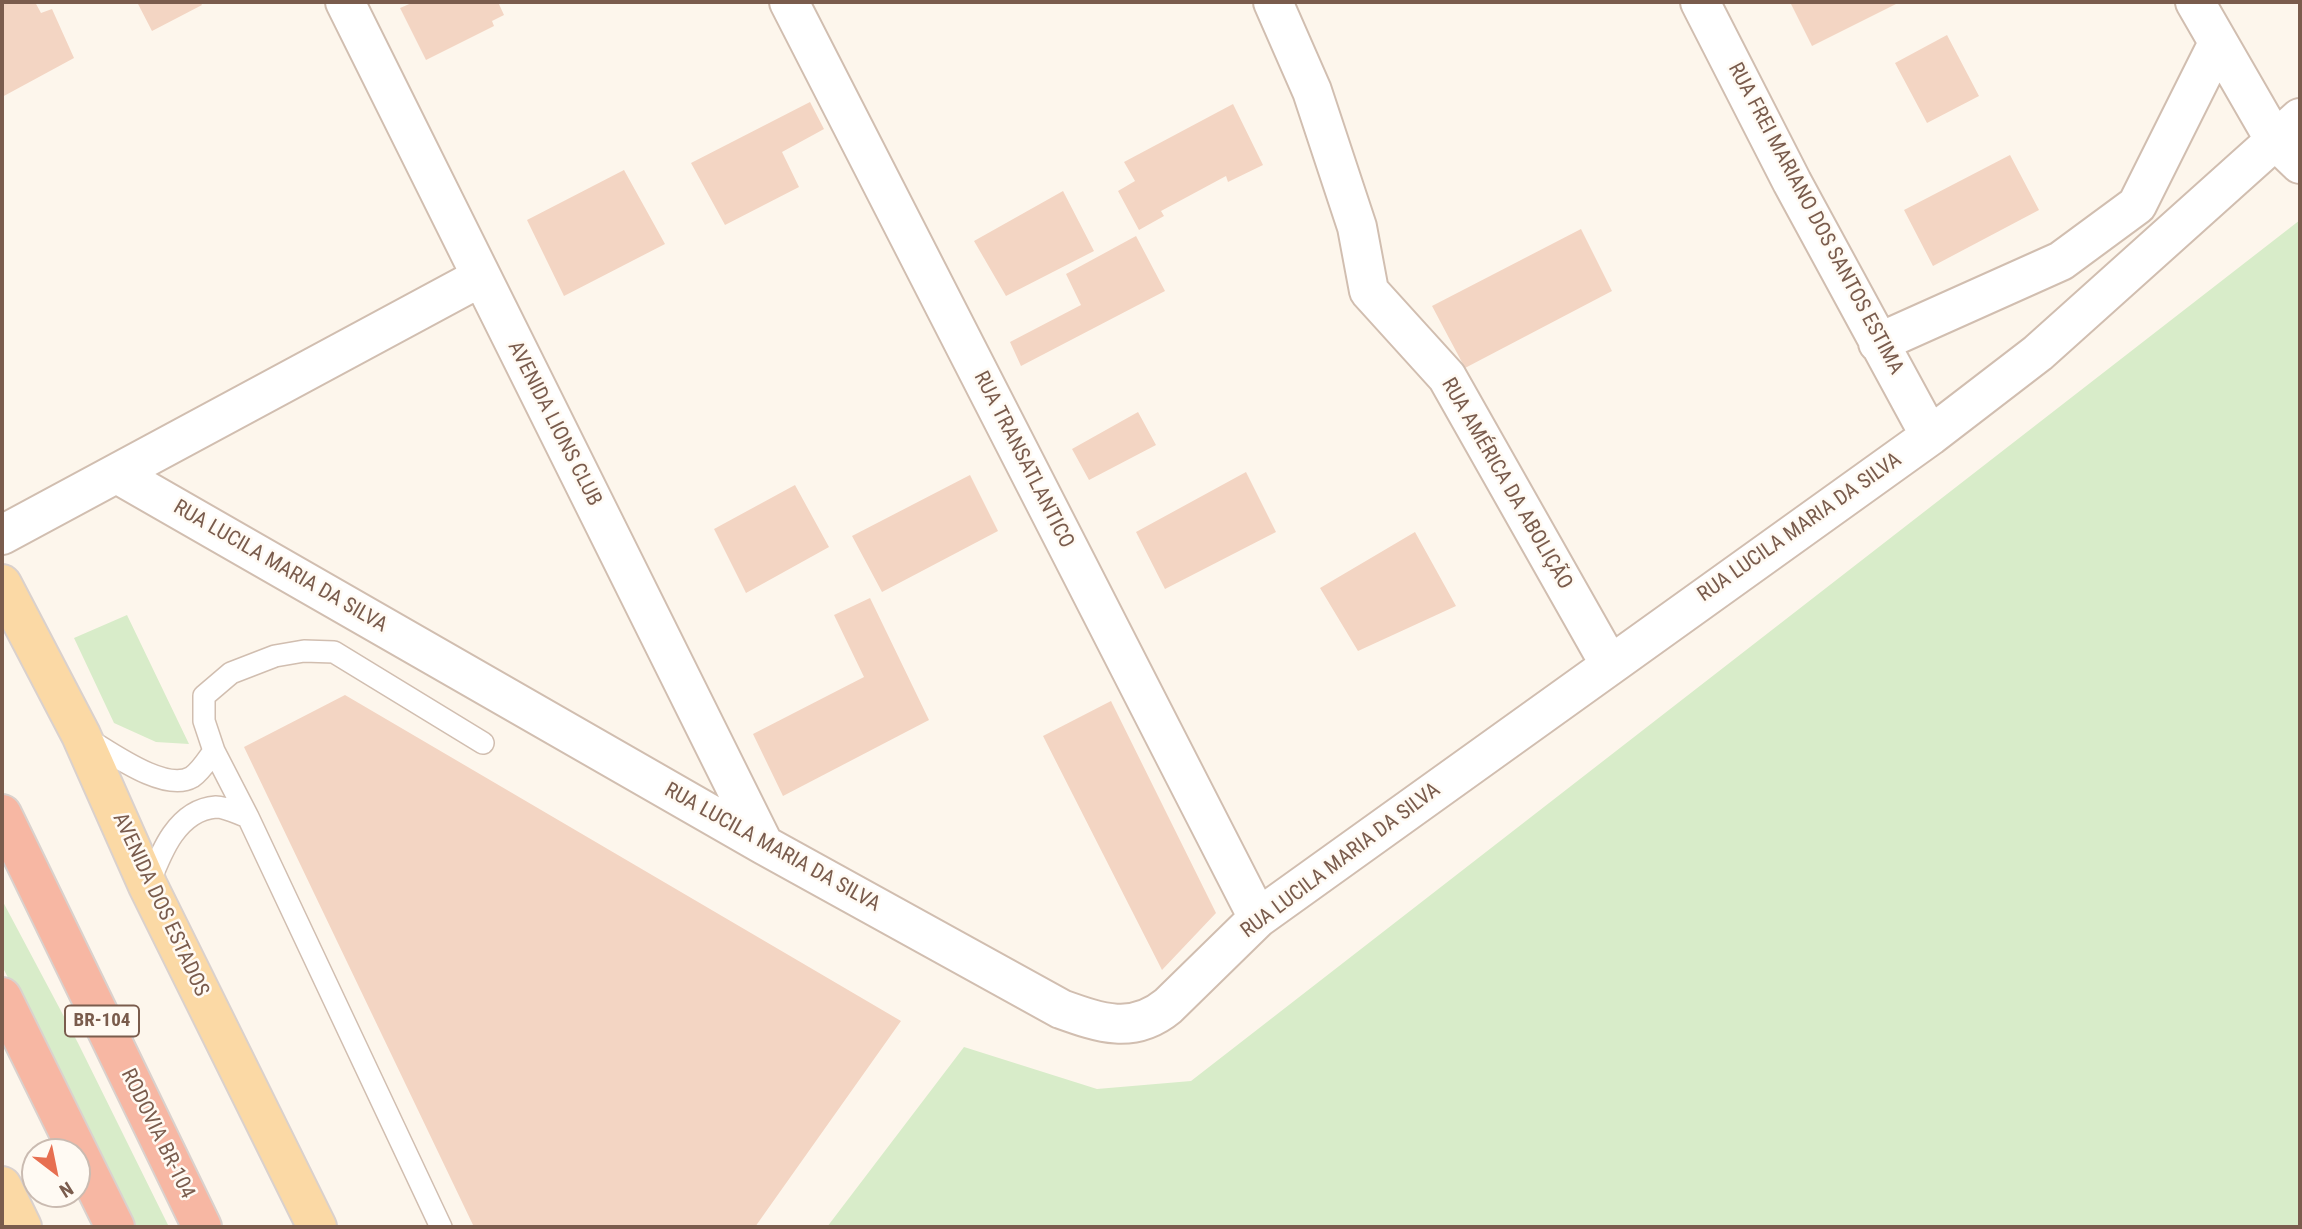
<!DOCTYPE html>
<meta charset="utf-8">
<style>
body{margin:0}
#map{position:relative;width:2302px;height:1229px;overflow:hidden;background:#fdf6ec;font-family:"Roboto Condensed",sans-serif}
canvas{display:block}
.frame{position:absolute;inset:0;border:4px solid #7a5c4d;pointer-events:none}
.north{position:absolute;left:21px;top:1138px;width:70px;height:70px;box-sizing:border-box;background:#fffaf3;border:2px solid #cabbb1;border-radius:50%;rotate:148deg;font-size:19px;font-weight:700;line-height:28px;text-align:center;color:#7a5c4d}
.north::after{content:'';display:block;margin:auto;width:24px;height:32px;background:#e76f51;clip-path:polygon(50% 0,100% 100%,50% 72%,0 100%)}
</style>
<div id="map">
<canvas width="2302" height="1229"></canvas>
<div class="frame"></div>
<div class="north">N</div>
</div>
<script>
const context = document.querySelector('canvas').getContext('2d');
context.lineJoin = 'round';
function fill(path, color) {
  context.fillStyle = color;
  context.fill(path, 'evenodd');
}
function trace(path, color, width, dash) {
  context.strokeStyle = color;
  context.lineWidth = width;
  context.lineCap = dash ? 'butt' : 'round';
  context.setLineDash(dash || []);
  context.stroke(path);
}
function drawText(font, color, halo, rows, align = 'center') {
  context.font = font + ' "Roboto Condensed",sans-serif';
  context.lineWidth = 5;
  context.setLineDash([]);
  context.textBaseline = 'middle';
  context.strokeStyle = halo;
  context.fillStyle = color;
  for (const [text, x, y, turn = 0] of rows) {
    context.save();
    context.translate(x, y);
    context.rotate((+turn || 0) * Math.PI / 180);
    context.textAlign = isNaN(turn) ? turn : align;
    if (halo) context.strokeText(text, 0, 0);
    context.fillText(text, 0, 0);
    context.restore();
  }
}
fill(new Path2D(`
 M2300 220V1227H827L964 1047 1097 1089 1191 1081Z
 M127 615 189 744 156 742 114 723 74 638Z
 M2 900 78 1043 169 1227H136L2 966Z`), '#d8ecc9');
fill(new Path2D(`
 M2 2H35L41 13 52 9 74 58 2 97Z
 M137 2H200L202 5 152 31Z
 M414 2H498L504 15 492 21 494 26 426 60 400 8Z
 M1790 2H1900L1812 46Z
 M1947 35 1979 96 1927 123 1895 63Z
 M810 102 824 129 782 152 799 187 725 225 691 163Z
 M1233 104 1263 165 1228 182 1226 176 1161 211 1164 216 1139 230 1118 191 1135 181 1124 162Z
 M2010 155 2039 210 1933 266 1904 210Z
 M624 170 665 244 564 296 527 220Z
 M1063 191 1094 251 1006 296 974 241Z
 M1581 229 1612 291 1465 368 1432 306Z
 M1136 236 1165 291 1021 366 1010 342 1081 305 1066 274Z
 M1138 412 1156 445 1089 480 1072 449Z
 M1246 472 1276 532 1165 589 1136 532Z
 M970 475 998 531 882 592 852 536Z
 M795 485 829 547 746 593 714 529Z
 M1415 532 1456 606 1358 651 1320 588Z
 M870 598 929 720 783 796 753 734 864 677 834 615Z
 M345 695 901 1021 755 1227H474L244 747Z
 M1111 701 1216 913 1162 970 1043 736Z`), '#f3d5c3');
const lane = new Path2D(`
 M86 738C110 752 165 793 192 777 201 771 208 759 214 751L204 721V696L231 673 275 656 304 651 334 652 483 743
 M214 751 248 817
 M148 886C160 855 176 810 216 807 226 807 239 814 248 817L441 1227`);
const street = new Path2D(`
 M345 2 764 845
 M789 2 1258 918
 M1273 2 1312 91 1357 227 1369 291 1447 377 1610 665
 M1700 2 1792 182 1930 436
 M2195 2 2274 139 2300 164
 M1878 343 2061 261 2137 205 2218 43
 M119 475 764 845 1061 1009C1100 1023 1133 1035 1168 1006L1258 918 1930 436 2038 353 2300 118
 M2 535 481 277`);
const primary = new Path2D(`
 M2 584 81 735 148 886 317 1227
 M2 1186 22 1227`);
const highway = new Path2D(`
 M2 814 202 1227
 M2 997 115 1227`);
trace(lane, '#d1beb0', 24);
trace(street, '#d1beb0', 42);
trace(primary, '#dad1cd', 42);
trace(highway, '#dad1cd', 42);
trace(lane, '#fff', 21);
trace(street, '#fff', 38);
trace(primary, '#fbd9a5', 38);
trace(highway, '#f7b7a3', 38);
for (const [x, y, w] of [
 [102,1021,74]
]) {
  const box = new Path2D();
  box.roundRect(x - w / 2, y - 15.5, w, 31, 5);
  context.fillStyle = '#fffaf3';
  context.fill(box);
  trace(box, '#7a5c4d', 2);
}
drawText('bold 19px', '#7a5c4d', null, [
 ["BR-104",102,1021]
]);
drawText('21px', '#7a5c4d', '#fffaf3', [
 ["RUA FREI MARIANO DOS SANTOS ESTIMA",1815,219,62],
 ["AVENIDA LIONS CLUB",554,424,63],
 ["RUA TRANSATLANTICO",1023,460,63],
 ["RUA AMÉRICA DA ABOLIÇÃO",1506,484,60],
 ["RUA LUCILA MARIA DA SILVA",1800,528,-35],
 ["RUA LUCILA MARIA DA SILVA",280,567,30],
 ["RUA LUCILA MARIA DA SILVA",772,848,29],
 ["RUA LUCILA MARIA DA SILVA",1341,861,-37],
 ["AVENIDA DOS ESTADOS",160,905,65],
 ["RODOVIA BR-104",157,1134,64]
]);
</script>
